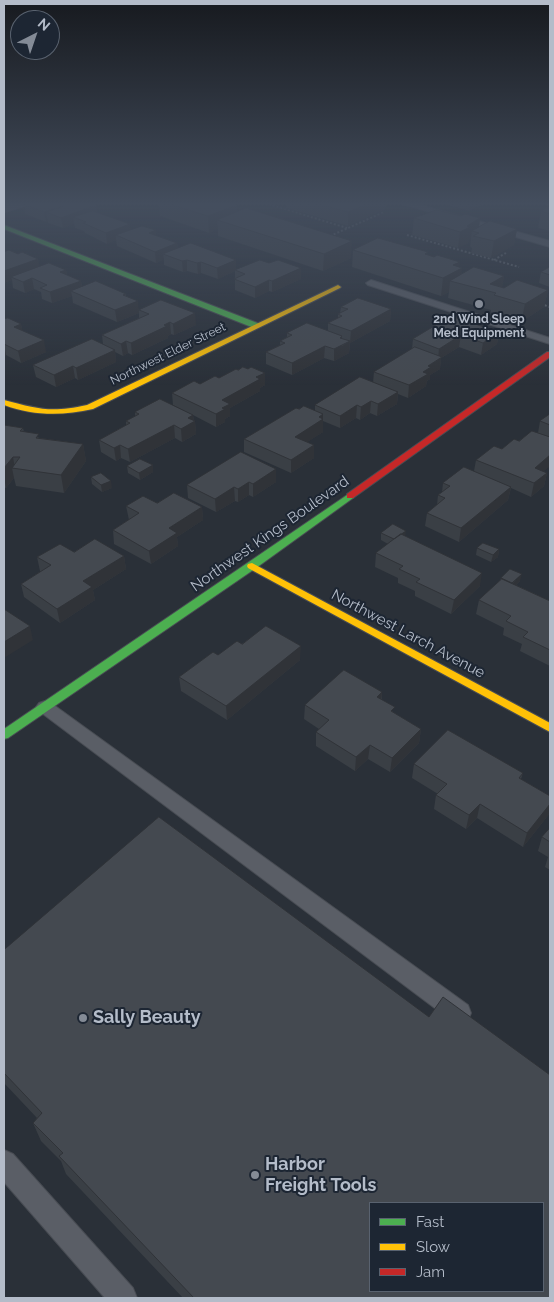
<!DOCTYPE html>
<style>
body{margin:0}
#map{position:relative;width:554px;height:1302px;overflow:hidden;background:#2a3038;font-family:Raleway,sans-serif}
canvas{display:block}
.frame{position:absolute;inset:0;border:5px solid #b4bcc9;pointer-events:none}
.legend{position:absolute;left:369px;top:1202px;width:175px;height:90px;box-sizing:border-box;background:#1d2633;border:1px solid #59626f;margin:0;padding:6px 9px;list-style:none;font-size:15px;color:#b4bcc9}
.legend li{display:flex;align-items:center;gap:10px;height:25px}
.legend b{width:25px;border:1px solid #59626f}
.north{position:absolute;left:10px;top:10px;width:50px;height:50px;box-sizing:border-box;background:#1d2633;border:1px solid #59626f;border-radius:50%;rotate:41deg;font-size:14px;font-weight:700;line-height:20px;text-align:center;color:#b4bcc9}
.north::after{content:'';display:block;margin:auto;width:18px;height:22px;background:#848b96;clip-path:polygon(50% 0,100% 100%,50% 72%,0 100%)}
</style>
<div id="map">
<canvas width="554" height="1302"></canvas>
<div class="frame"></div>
<ul class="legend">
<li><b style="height:6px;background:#4caf50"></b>Fast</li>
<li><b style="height:6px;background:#ffc107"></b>Slow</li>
<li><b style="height:6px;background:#c62828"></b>Jam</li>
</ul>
<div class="north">N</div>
</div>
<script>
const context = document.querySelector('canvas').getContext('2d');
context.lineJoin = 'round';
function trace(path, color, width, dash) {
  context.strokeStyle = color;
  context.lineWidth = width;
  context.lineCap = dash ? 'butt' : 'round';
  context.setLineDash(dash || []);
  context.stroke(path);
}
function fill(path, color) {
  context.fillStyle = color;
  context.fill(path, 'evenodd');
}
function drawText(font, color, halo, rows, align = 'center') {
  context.font = font + ' Raleway,sans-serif';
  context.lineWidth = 4;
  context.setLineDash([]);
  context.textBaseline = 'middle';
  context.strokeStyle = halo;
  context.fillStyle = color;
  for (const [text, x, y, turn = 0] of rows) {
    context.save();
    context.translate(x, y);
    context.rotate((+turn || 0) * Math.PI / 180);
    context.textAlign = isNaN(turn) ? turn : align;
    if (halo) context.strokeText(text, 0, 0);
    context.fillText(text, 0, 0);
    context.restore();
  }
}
const lane = new Path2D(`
 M399 203H413L550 241V247Z
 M371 280 550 338V344L368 285 366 283Z
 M45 701 51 703 468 1005 471 1013 468 1021 460 1024 452 1021 39 711 36 707 39 703Z
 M4 1150 13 1154 133 1288 137 1298H105L4 1182Z`);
const street = new Path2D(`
 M7 203H28L26 206 4 213V204Z`);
const fast = new Path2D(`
 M4 225 260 324 261 326 254 328 4 229Z
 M350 493 355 496 353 498 256 568 8 738 4 739V729Z`);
const slow = new Path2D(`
 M338 285 341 287 340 288 93 409C62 416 34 416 4 405V400C38 409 51 413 87 405Z
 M252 563 550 723V732L248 568 247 566 248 564Z`);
const jam = new Path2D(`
 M547 352H550V357L353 498H347V494Z`);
trace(lane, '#484c53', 2);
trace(street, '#484c53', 1);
trace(fast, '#484c53', 2);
trace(slow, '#484c53', 2);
trace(jam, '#484c53', 2);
trace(new Path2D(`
 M265 203 347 228
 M543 203 550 205
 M407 235 519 267
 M330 236 384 212
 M494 260 506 253
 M541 304 550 307`), '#5d636a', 2, [2, 2]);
fill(lane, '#5a5e66');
fill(street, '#5a5e66');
fill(fast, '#4caf50');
fill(slow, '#ffc107');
fill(jam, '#c62828');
fill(new Path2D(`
 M159 203H231L237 212 351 258 323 271 218 236V229L209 233 160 216Z
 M286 203H386L385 209 348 226 286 208Z
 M448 203H485L469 211 448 205Z
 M24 204 96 205 97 212 131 230H156V236L177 243 178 249 236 270 301 279 272 292 269 291 255 298 235 290V271L218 279 201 273 198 274 187 271 183 272 164 265V259L156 263 117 246 116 240 107 244 85 233 84 231 75 228 74 224 63 228 48 223V221L46 222 25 214Z
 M550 206V231L538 228 541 211Z
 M461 216 480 218 479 228 517 229 514 245 491 258 471 253 472 248 470 247 471 238 469 240 468 243 458 248 412 235 414 218Z
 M353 250 428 255 459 267 462 274 504 276 502 287 504 288 548 290 544 307 521 322 491 312V310L448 298 449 292 441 296 352 267Z
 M4 252 18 254 38 259 39 267 66 270 67 275 81 281 82 287 126 294V297L139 310 196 325 174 335 171 334 168 336V338L132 355 128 353 123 356 115 352 116 362 78 380 75 378 56 387 36 377 33 365 103 344 102 335 139 318V313L117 322 73 303 72 296 52 303 42 299 41 292 34 289 25 293 13 288 12 280 4 283Z
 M550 267V287L539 283 541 272Z
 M341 307 391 309 390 321 350 343 349 353 334 361 324 358 292 375 266 364V352L280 345V341L287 337V333L328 331V323L338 318V314L340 313Z
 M4 319 21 324 22 330 46 352 21 363 6 355 4 356Z
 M499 332 497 344 481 355 459 347 441 358 440 369 430 375V379L427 381 426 386 408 398 398 394 397 404 377 416 370 413 360 420 356 418 340 428 323 421V432L307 442 314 445V458L291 473 244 452V439L315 411V405L373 383 374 372 412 349 413 339Z
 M219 378 265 385 260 388V391L230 408V416L225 419V422L216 427 193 415 194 421H195L196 434 182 442 175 438 130 462 121 458 116 461 101 452 99 440 126 425V421L135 416V412L191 414 173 405 172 393Z
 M550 409V466L543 471 547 473 544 486 531 497 511 488 508 500 459 542 425 526 427 513 437 505 438 495 442 492 443 483 474 471 476 460 538 433 540 421 549 415Z
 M4 425 23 428 24 432 40 438 83 444 86 461 64 493 16 486 14 478 6 488 4 487Z
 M241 452 276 482 253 497 249 495 238 502 235 501 216 512 188 498 187 485Z
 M127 466 153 472 140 480 128 473Z
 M91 477 112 488 102 492 92 484Z
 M157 503 202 507 203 520 177 537 178 546 151 564 114 544 113 530 129 520 126 506Z
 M381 533 406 536 480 586 451 614 415 596V591L398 583V578L375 567 376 553 388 544 381 540Z
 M477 548 499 549 498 557 491 562 476 555Z
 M74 552 124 556 126 569 93 590 95 600 60 623 24 597 21 584 41 571H40L37 557Z
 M501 578 520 581 516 585 550 601V666L520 651 522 644 503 635 504 628 476 614 479 600 500 580Z
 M242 644 300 660 227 720 181 691 179 677Z
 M382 692V700L394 713 421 729 419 743 390 772 368 759 355 771 316 746V732L319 729 304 719 305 705Z
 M414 764 523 773 521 779 550 796V813L523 847 477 818 466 829 434 809 436 795 438 794 412 778Z
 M550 828V870L545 867 548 857 538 851 542 837Z
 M4 950 550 1298H183L66 1174 61 1161 41 1141 33 1123 37 1118 4 1083Z`), '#3a3f45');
fill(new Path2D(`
 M369 203H386L385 209 348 226V212Z
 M470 203H485L469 211Z
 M96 205 98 215 73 217 74 224 63 228 61 218 46 212 48 221 46 222 44 212 64 206Z
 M237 205V221L217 220 218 229 209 233 208 216Z
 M480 218 478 233 472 231 471 238 469 240 468 243 458 248 460 232 467 226Z
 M130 224 132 235H116V240L107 244 106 233Z
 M517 229 514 245 491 258 494 241Z
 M156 230 157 241 149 233Z
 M352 241 351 258 323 271 324 254Z
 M177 243 178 254H163L164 259 156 263 155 252Z
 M38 259 40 270 11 277 12 280 4 283V271Z
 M187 260V271L183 272 182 261Z
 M236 260V270H235V271L218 279 217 268Z
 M201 262V273L198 274 197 263Z
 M460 262 459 270 462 268 460 283 450 281 449 292 441 296 443 278 453 265Z
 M301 268V279L272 292V281Z
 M66 270 68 281 60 272Z
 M504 276 501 294 496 293 490 284Z
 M32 278 34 289 25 293 23 282Z
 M269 280V291L255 298V287Z
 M81 281 82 292 71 291 72 296 52 303 50 292Z
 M548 290 544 307 521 322 525 304Z
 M138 301 139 313 117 322 115 310Z
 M391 309 390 321 350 343 351 331Z
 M195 313 196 325 174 335 173 324Z
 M170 322 171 334 168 336V338L132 355 131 343Z
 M21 324 23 335 14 327Z
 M499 332 497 344 481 355 483 343Z
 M461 335 459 347 441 358 440 369 430 375V379L427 381 426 386 408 398 409 385 423 372 428 366 438 360 439 349Z
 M342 336V346L350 341 349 353 334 361V349L340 338Z
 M44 340 46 352 21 363 18 351Z
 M126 341 128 353 123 356 121 344Z
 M4 344 6 355 4 356Z
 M325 346 324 358 292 375V363Z
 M115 350 116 362 78 380 76 368Z
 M73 366 75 378 56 387 54 375Z
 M265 373V385L260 388V391L230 408V416L225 419V422L216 427V414L222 400 256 377Z
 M398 392 397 404 377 416 378 404Z
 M371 401 370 413 360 420 361 407Z
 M357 405 356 418 340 428V416Z
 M323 414V432L295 450V437Z
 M193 415 194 422 195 421 196 434 182 442 181 429 188 418Z
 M174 425 175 438 130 462 128 449Z
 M83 444 86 461 64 493 61 475Z
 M120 445 121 458 116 461 114 448Z
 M314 445V458L291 473V460Z
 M550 455V466L532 481 535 468Z
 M13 457 15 469 12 468 14 478 6 488 4 477V468Z
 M153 465V472L140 480 139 473Z
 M276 469V482L253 497V484Z
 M547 473 544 486 531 497 534 483Z
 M111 481 112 488 102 492 101 485Z
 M249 482V495L238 502V489Z
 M234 487 235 501 216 512 215 499Z
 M511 487 508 500 459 542 461 528Z
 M202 507 203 520 177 537 178 546 151 564 149 551 169 528Z
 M406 531 405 538 395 539Z
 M499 549 498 557 491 562 493 555Z
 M124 556 126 569 93 590 95 600 60 623 57 609 83 581Z
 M482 573 480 586 451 614 454 600Z
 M522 574 520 581 510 591 512 584Z
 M30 626 33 640 4 658V642Z
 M301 646 300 660 227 720 226 706Z
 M382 692 381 706 377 697Z
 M421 729 419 743 390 772 392 758Z
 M370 745 368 759 355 771 356 757Z
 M480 804 477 818 466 829 469 815Z
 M550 804V813L523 847 527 833Z`), '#303338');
const building = new Path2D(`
 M26 203H91L96 205 61 218 46 212 64 206 44 212 24 204Z
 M167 203H231L237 205 208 216Z
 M316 203H369L348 212Z
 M550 206V214L541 211Z
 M246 208 352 241 324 254 217 220Z
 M437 210 461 216 465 214 480 218 467 226 470 227 460 232 414 218Z
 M93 211 130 224 106 233 83 223 86 222 73 217Z
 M490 221 517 229 494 241 473 236 479 233 472 231Z
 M142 226 156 230 149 233 177 243 155 252 116 235Z
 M378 238 428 252 425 254 434 257 437 255 460 262 453 265 462 268 443 278 353 250Z
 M191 243 236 260 217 268 201 262 197 263 187 260 182 261 163 254Z
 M9 250 18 254 22 252 38 259 4 271V252Z
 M260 260 269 263 278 260 301 268 272 281 269 280 255 287 234 279 245 274 235 270Z
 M49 263 66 270 60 272 81 281 50 292 40 288 47 285 32 278 23 282 11 277Z
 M474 267 504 276 490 284 504 288 517 280 548 290 525 304 494 295 496 293 450 281Z
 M550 267V275L541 272Z
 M96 281 126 294 123 295 138 301 115 310 71 291Z
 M358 298 391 309 351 331 328 323 342 316 338 314 348 309 341 307Z
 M161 300 195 313 173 324 170 322 164 325 167 326 131 343 126 341 121 344 102 335 106 333 149 314 139 310Z
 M451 316 499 332 483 343 461 335 439 349 413 339Z
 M8 318 21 324 14 327 44 340 18 351 4 344V319Z
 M307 323 342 336 340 338 350 341 334 349 325 346 292 363 266 352 285 343 280 341 292 335 287 333Z
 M92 339 115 350 76 368 73 366 54 375 33 365Z
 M415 347 442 357 428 366 431 367 423 372 428 374 409 385 374 372Z
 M243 367 248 369 251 367 265 373 256 377 260 379 222 400 230 404 222 408 225 409 216 414 172 393 194 381 200 384 215 376 219 378 236 369 238 370Z
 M360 377 398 392 378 404 371 401 361 407 357 405 340 416 315 405Z
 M160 399 193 415 188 418 195 421 181 429 174 425 128 449 120 445 114 448 99 440 130 423 126 421 139 414 135 412Z
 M304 406 323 414 319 417 323 419 295 437 314 445 291 460 244 439 296 408 299 409Z
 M550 414V425L540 421Z
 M4 425 23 428 20 431 39 434 36 438 83 444 61 475 12 468 20 457H13L4 468Z
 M532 431 550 437V455L535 468 547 473 534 483 476 460 494 446 502 449 514 439 519 441Z
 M241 452 276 469 253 484 249 482 238 489 234 487 215 499 187 485Z
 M140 459 153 465 139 473 127 466Z
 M464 467 511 487 461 528 427 513 445 498 438 495 450 486 443 483Z
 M101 473 111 481 101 485 91 477Z
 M174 493 202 507 169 528 177 533 149 551 113 530 139 513 126 506 143 496 157 503Z
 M393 524 406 531 394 539 381 533Z
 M401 534 482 573 454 600 416 582 420 579 399 569 403 566 376 553Z
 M95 539 124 556 83 581 92 587 57 609 21 584 51 565 37 557 60 544 74 552Z
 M483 543 499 549 493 555 477 548Z
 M510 569 522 574 512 583 501 578Z
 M502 579 550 601V650L523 637 528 632 506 621 511 616 479 600Z
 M4 609 30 626 4 642Z
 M266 626 301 646 226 706 179 677 213 652 218 655 237 641 242 644Z
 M344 670 382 692 377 697 395 707 391 711 421 729 392 758 370 745 356 757 316 732 329 720 305 705Z
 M448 730 523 773 519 778 550 796V804L527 833 480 804 469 815 436 795 447 784 414 764Z
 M159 817 429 1017 443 997 550 1075V1298H194L59 1156 63 1153 33 1123 42 1113 4 1073V950ZM370 1203H543V1291H370Z
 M550 828V842L542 837Z`);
fill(building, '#444950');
trace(building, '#303338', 1);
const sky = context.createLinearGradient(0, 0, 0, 385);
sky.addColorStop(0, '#171a1f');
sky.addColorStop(0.53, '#444e5e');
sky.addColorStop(1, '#444e5e00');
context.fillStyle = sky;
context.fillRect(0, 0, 554, 385);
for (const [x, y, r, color] of [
 [479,304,5,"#848b96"],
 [83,1018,5,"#848b96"],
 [255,1175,5,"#848b96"]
]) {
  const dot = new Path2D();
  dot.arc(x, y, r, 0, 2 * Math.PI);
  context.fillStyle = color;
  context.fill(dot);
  trace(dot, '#1d2633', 2);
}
drawText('bold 12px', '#b4bcc9', '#1d2633', [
 ["2nd Wind Sleep",479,319],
 ["Med Equipment",479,333]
]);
drawText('12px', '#b4bcc9', '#1d2633', [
 ["Northwest Elder Street",168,354,-26]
]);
drawText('15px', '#b4bcc9', '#1d2633', [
 ["Northwest Kings Boulevard",270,534,-35],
 ["Northwest Larch Avenue",408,634,28]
]);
drawText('bold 18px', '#b4bcc9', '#1d2633', [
 ["Sally Beauty",93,1018],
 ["Harbor",265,1165],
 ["Freight Tools",265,1186]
], 'left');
</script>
